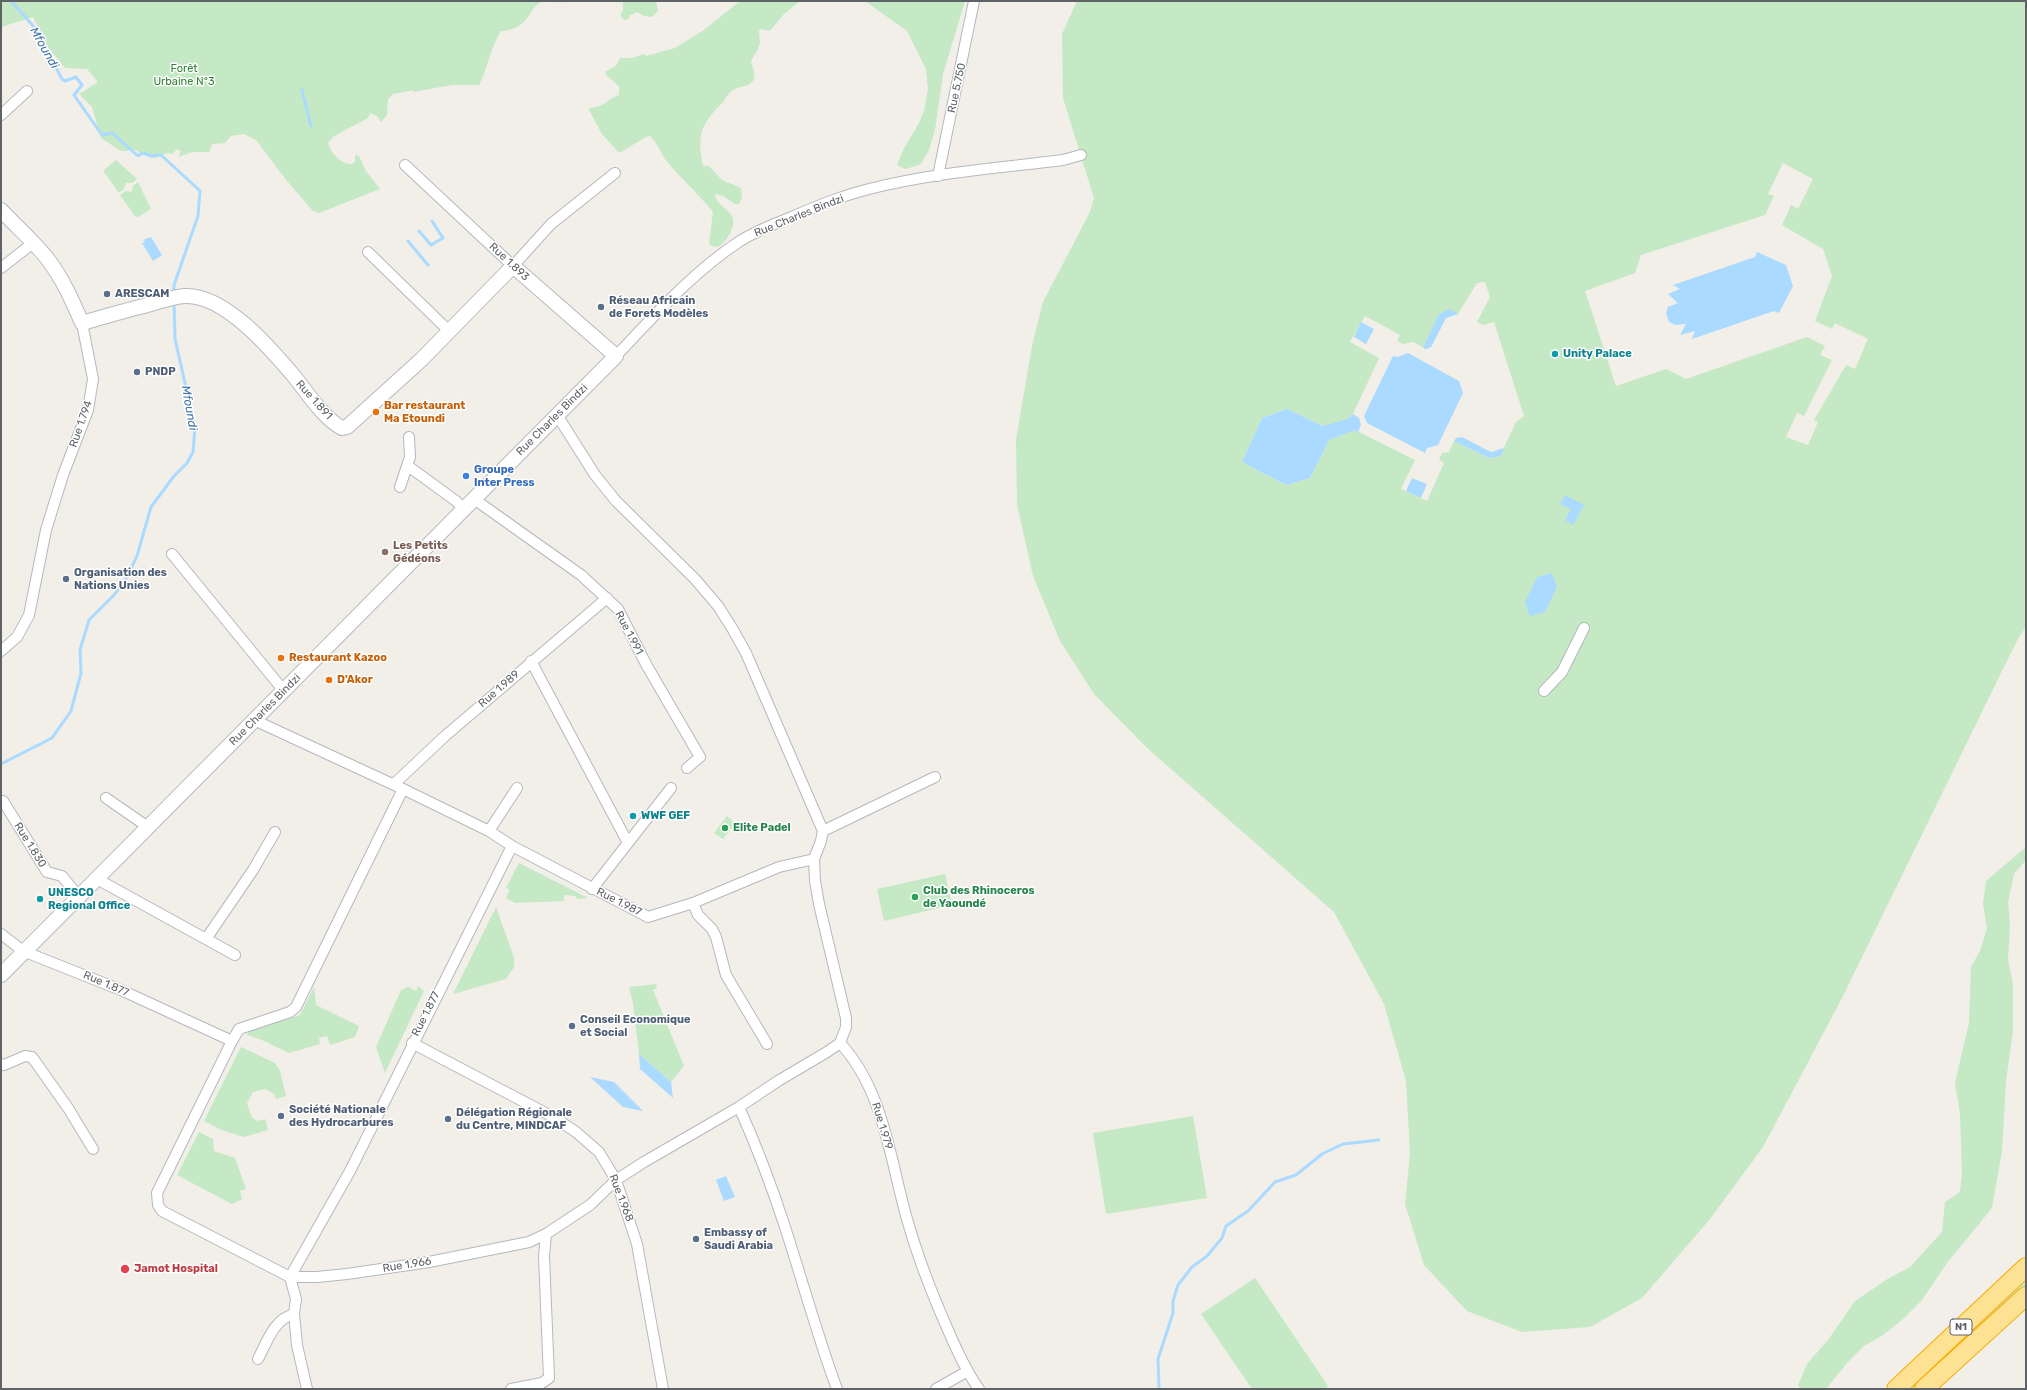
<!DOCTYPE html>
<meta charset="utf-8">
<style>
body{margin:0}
#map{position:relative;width:2027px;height:1390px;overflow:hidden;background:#f1efe8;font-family:Rubik,sans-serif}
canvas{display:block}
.frame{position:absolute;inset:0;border:2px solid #5f6368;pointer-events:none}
</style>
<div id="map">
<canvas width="2027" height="1390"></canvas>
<div class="frame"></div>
</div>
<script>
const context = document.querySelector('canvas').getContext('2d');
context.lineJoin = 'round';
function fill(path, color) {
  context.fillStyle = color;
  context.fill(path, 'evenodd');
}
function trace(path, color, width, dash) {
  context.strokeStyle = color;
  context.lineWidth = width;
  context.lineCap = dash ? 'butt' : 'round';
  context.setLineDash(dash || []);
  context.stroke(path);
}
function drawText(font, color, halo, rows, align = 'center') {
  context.font = font + ' Rubik,sans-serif';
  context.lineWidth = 3;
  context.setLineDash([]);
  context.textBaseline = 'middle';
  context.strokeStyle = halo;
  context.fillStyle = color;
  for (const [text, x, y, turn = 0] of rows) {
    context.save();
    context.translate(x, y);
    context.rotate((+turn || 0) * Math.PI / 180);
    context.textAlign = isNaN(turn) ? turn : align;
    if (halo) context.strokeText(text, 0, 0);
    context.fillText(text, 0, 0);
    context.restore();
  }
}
fill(new Path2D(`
 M1 1H568C559 4 549 0 540 3 533 7 532 11 528 17 522 26 511 31 501 31 490 48 488 68 479 85H452L413 92 414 90 393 94 388 99 387 115 381 122 377 116 370 113 368 118 334 136 328 143C331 153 341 165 352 164L355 162V155L359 156 366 171 380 189 319 213 313 211 287 181 256 140 244 134 231 136 225 143 212 144 209 152H193L178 157 181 151 177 149 172 154 167 153 155 158 138 152 137 150 121 151 101 138 92 107 79 94 98 82 87 69 65 68 48 47 33 17 1 27Z
 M623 1H656L658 11 652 17 644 16 637 12 629 16V19L624 20 620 15 623 11Z
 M740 1H800L783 15 770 31 762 29 759 30 760 43 757 51 751 61C752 66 756 74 754 79 751 87 739 86 733 90 729 92 726 98 723 102 700 125 697 135 703 166H709L722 180 741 188 742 197 739 204H735L723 196 715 194C717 207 730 208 733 219 736 229 719 257 709 243L713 212C698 193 680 178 665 159 660 151 657 142 650 136L646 137 619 153 602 134 589 110V108C607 107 606 99 619 95V86L607 76 605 72 616 66 620 58H632L644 54 646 56 675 48 704 30Z
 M865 1H965L943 74 935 130 929 150 921 164 906 169 897 165 903 150 919 123 924 111 928 89 926 69 907 31Z
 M1077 1H2026V627L2020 635 2000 675 1842 998 1763 1147 1710 1219 1642 1298 1590 1327 1522 1332 1467 1311 1424 1265 1405 1204 1410 1153 1406 1081 1384 1004 1334 912 1147 748 1094 694 1060 641 1033 576 1017 504 1016 440 1032 346 1043 302 1090 212 1094 198 1063 98 1062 34ZM1783 163 1813 179 1798 209 1791 205 1782 225 1823 249 1832 276 1815 321 1832 329 1835 323 1868 339 1855 369 1846 365 1814 420 1818 422 1808 445 1786 437 1797 413 1804 416 1832 360 1820 355 1825 346 1807 337 1686 379 1666 369 1616 386 1585 291 1635 273 1641 255 1765 215 1774 196 1768 194ZM1485 282 1490 297 1477 322 1483 325 1494 322 1524 416 1516 422 1500 456 1489 458 1454 441 1449 452 1442 453 1439 459 1444 463 1427 501 1401 489 1415 460 1355 430 1329 440 1310 478 1286 485 1242 462 1262 418 1287 409 1324 426 1350 418 1353 414 1379 358 1350 342 1365 316 1400 335 1397 341 1403 344 1413 342 1426 349 1431 347 1446 318 1458 314 1477 283Z
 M116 160 137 179 132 183H126L124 189 119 193 104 172V170Z
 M138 182 151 209 138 217 135 216 120 195 126 191 132 192 133 186Z
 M727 816 735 823 723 839 714 833Z
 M2026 847V860L2014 874 2008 902 2010 926 2008 960 2013 984V1031L2006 1081 2002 1151 1992 1208 1947 1263 1922 1300 1903 1319 1883 1335 1864 1346 1847 1363 1826 1389H1801L1798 1385 1807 1364 1828 1340 1855 1301 1889 1278 1910 1267 1942 1232 1945 1202 1960 1192 1962 1173 1960 1114 1955 1083 1969 1023 1971 967 1980 951 1987 928 1983 904 1986 881Z
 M519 863 588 898 577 899 576 896 564 895V901L515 903 506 898 510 890 506 888Z
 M945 874 952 905 884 921 877 889Z
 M496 907 514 958V967L506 979 453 994Z
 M656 984 657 988 653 990 684 1066 671 1082 639 1054 633 1003 629 987Z
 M418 986 424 991 385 1073 376 1047 401 990 408 987 416 991Z
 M314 987 316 1005 359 1026 355 1037 330 1045 327 1036 319 1038 320 1044 289 1053 262 1040 247 1035 249 1031 300 1015Z
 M241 1047 275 1063 280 1071 286 1096 276 1099 274 1094 265 1089 253 1092 247 1103 252 1118 258 1121 265 1119 268 1130 244 1137 224 1131 204 1121Z
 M1193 1116 1207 1198 1106 1214 1093 1133Z
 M199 1132 213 1139 214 1151 235 1158 246 1189 240 1191 242 1199 232 1204 177 1175Z
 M2026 1273V1288L1919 1389H1904Z
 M1255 1278 1328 1386 1324 1389H1252L1201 1314Z`), '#c5e8c5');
fill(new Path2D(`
 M151 237 162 255 153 261 142 243 145 242 143 240Z
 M1757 252 1786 265 1793 286 1779 313 1774 311 1692 339 1695 331 1680 335 1686 324 1676 325 1669 322 1666 313 1668 307 1678 303 1668 294 1680 289 1673 285 1755 257Z
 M1450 309 1458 314 1446 318 1431 347 1426 349 1423 348 1439 314Z
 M1361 322 1374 329 1366 344 1354 337Z
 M1408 353 1459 381 1463 393 1438 445 1427 448 1425 453 1367 423 1364 416 1393 356 1397 357Z
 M1287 409 1323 426 1350 418 1353 414 1359 418 1361 424 1358 433 1355 430 1329 440 1310 478 1286 485 1242 462 1262 418Z
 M1462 437 1491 452 1504 448 1501 456 1489 458 1454 441 1456 438Z
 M1412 478 1427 484 1421 498 1406 491Z
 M1565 495 1584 505 1573 525 1565 520 1571 509 1560 504Z
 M1552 573 1557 587 1545 612 1530 616 1525 602 1537 577Z
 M639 1054 671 1082 673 1098 640 1069Z
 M590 1077 614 1082 643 1111 623 1107Z
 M726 1176 735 1197 724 1201 716 1180Z`), '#aadaff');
trace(new Path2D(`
 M11 1 35 28 62 79 65 81 76 77 82 85 74 95 102 135 112 133 138 156 143 153 151 156 161 155 198 189 200 191 198 216 174 285V293
 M302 90 311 126
 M419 231 431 245 443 238 432 221
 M408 241 428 265
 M1 764 52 738 71 711 81 673 80 650 89 620 115 594 127 577 137 556 151 507 174 476 187 463 193 452 195 427 175 339 174 301
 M1159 1389 1158 1359 1173 1313V1301L1178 1285 1192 1267 1207 1256 1222 1238 1226 1226 1248 1211 1275 1182 1296 1175 1322 1154 1343 1144 1379 1140`), '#aadaff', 3);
const street = new Path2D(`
 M1 115 27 91
 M405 165 513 266 551 224 615 173
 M938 176 974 1
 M368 252 450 332
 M1 268 33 243
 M616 356C654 316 691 274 737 243 753 232 772 225 789 218 815 207 841 196 869 189 932 173 998 168 1063 160L1081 155
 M408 466 456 501 464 509
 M400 487 410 457 409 437
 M474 499 581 575 618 609 647 666 700 757 687 768
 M172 554 284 691
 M1 651 17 637 29 615 46 530 63 475 88 410 93 379 82 323
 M531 661 628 843
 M1544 691 1562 672 1584 628
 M254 720 403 789 489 831 512 846 648 917 693 903 779 867 814 859
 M394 784 445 736 607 598
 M106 798 148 827
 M3 801 47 872 62 876 79 897
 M489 831 517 788
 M823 831 935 777
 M97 879 235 955
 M592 889 671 788
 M693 903 698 915 712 929 716 937 726 975 767 1044
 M1 934 23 951 121 990 232 1041 239 1029 290 1012 296 1007 403 789
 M206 939 253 870 275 832
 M232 1041 157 1193 158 1205 162 1211 290 1277H317L347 1274 429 1262 529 1242 546 1234 590 1205 616 1180 644 1162 739 1107 778 1081 827 1052 840 1043 846 1027V1018L819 904 815 881 814 859 821 841 823 831 746 653 732 628 718 606 695 579 616 501 595 475 557 415
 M412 1043 555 1118 576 1132 599 1152 616 1180 637 1244 663 1389
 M840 1043C884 1090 890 1160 907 1219 918 1258 932 1294 948 1330 957 1351 966 1371 979 1389
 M1 1064 4 1065 25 1056 32 1057 68 1108 93 1149
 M739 1107C756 1145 771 1184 784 1224 802 1279 817 1335 837 1389
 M290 1277 350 1171 512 846
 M290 1277 296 1299 294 1314 297 1345 307 1389
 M258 1359C267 1342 274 1319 294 1314
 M511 1389 542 1383 549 1378 544 1256 546 1234
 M936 1389 966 1372`);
const secondary = new Path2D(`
 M1 210C16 226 33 241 46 257 62 277 72 300 82 323 103 317 123 311 144 306 157 302 172 297 185 296 224 294 270 348 293 375 306 391 324 419 342 428L347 427 422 359 513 266 616 356 1 975`);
const highway = new Path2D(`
 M1896 1389 2026 1267
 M1924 1389 2026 1296`);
trace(street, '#b5b8bc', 12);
trace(secondary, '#b6babf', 16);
trace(highway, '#f9ab00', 20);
trace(street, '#fff', 10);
trace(secondary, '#fff', 14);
trace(highway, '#fde293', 18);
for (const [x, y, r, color] of [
 [107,294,4,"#5c6f8a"],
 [601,307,4,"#5c6f8a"],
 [1555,354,4,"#0f9aa8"],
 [137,372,4,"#5c6f8a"],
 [376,412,4,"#e8710a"],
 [466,476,4,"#3f7fe0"],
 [385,552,4,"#8d6e63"],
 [66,579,4,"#5c6f8a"],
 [281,658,4,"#e8710a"],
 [329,680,4,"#e8710a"],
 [633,816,4,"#0f9aa8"],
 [725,828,4,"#2e9e5b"],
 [915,897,4,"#2e9e5b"],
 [40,899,4,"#0f9aa8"],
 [572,1026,4,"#5c6f8a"],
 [281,1116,4,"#5c6f8a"],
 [448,1119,4,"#5c6f8a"],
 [696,1239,4,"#5c6f8a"],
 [125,1269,5,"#e0444e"]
]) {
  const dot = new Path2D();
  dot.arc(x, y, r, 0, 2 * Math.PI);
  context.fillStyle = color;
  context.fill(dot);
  trace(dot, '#fff', 1.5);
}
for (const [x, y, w] of [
 [1961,1327,22]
]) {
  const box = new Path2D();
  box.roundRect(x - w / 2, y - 8, w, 16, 3);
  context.fillStyle = '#fff';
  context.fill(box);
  trace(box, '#5f6368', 1);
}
drawText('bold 10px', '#5f6368', null, [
 ["N1",1961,1327]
]);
drawText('11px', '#348238', '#fff', [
 ["Forêt",184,69],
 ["Urbaine N°3",184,82]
]);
drawText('11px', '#5f6368', '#fff', [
 ["Rue 5.750",957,88,-78],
 ["Rue Charles Bindzi",799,216,-22],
 ["Rue 1.893",509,262,43],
 ["Rue 1.891",314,400,48],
 ["Rue Charles Bindzi",552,420,-45],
 ["Rue 1.794",81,424,-71],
 ["Rue 1.991",629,633,62],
 ["Rue 1.989",499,689,-41],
 ["Rue Charles Bindzi",265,710,-45],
 ["Rue 1.830",30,845,58],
 ["Rue 1.987",619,902,27],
 ["Rue 1.877",106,984,23],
 ["Rue 1.877",426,1014,-63],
 ["Rue 1.979",882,1126,73],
 ["Rue 1.968",621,1198,69],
 ["Rue 1.966",407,1265,-9]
]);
drawText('bold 11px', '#4e5e75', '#fff', [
 ["ARESCAM",115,294],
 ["Réseau Africain",609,301],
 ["de Forets Modèles",609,314],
 ["PNDP",145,372],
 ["Organisation des",74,573],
 ["Nations Unies",74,586],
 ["Conseil Economique",580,1020],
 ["et Social",580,1033],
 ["Société Nationale",289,1110],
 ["des Hydrocarbures",289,1123],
 ["Délégation Régionale",456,1113],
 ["du Centre, MINDCAF",456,1126],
 ["Embassy of",704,1233],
 ["Saudi Arabia",704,1246]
], 'left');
drawText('bold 11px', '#0d838f', '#fff', [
 ["Unity Palace",1563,354],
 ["WWF GEF",641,816],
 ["UNESCO",48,893],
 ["Regional Office",48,906]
], 'left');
drawText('bold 11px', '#c56008', '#fff', [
 ["Bar restaurant",384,406],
 ["Ma Etoundi",384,419],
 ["Restaurant Kazoo",289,658],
 ["D'Akor",337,680]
], 'left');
drawText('bold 11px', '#366cbe', '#fff', [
 ["Groupe",474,470],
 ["Inter Press",474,483]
], 'left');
drawText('bold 11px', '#785e54', '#fff', [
 ["Les Petits",393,546],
 ["Gédéons",393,559]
], 'left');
drawText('bold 11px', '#27864d', '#fff', [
 ["Elite Padel",733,828],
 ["Club des Rhinoceros",923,891],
 ["de Yaoundé",923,904]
], 'left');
drawText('bold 11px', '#be3a42', '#fff', [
 ["Jamot Hospital",134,1269]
], 'left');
drawText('italic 12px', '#4174aa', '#fff', [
 ["Mfoundi",44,48,60],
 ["Mfoundi",189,408,80]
]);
</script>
